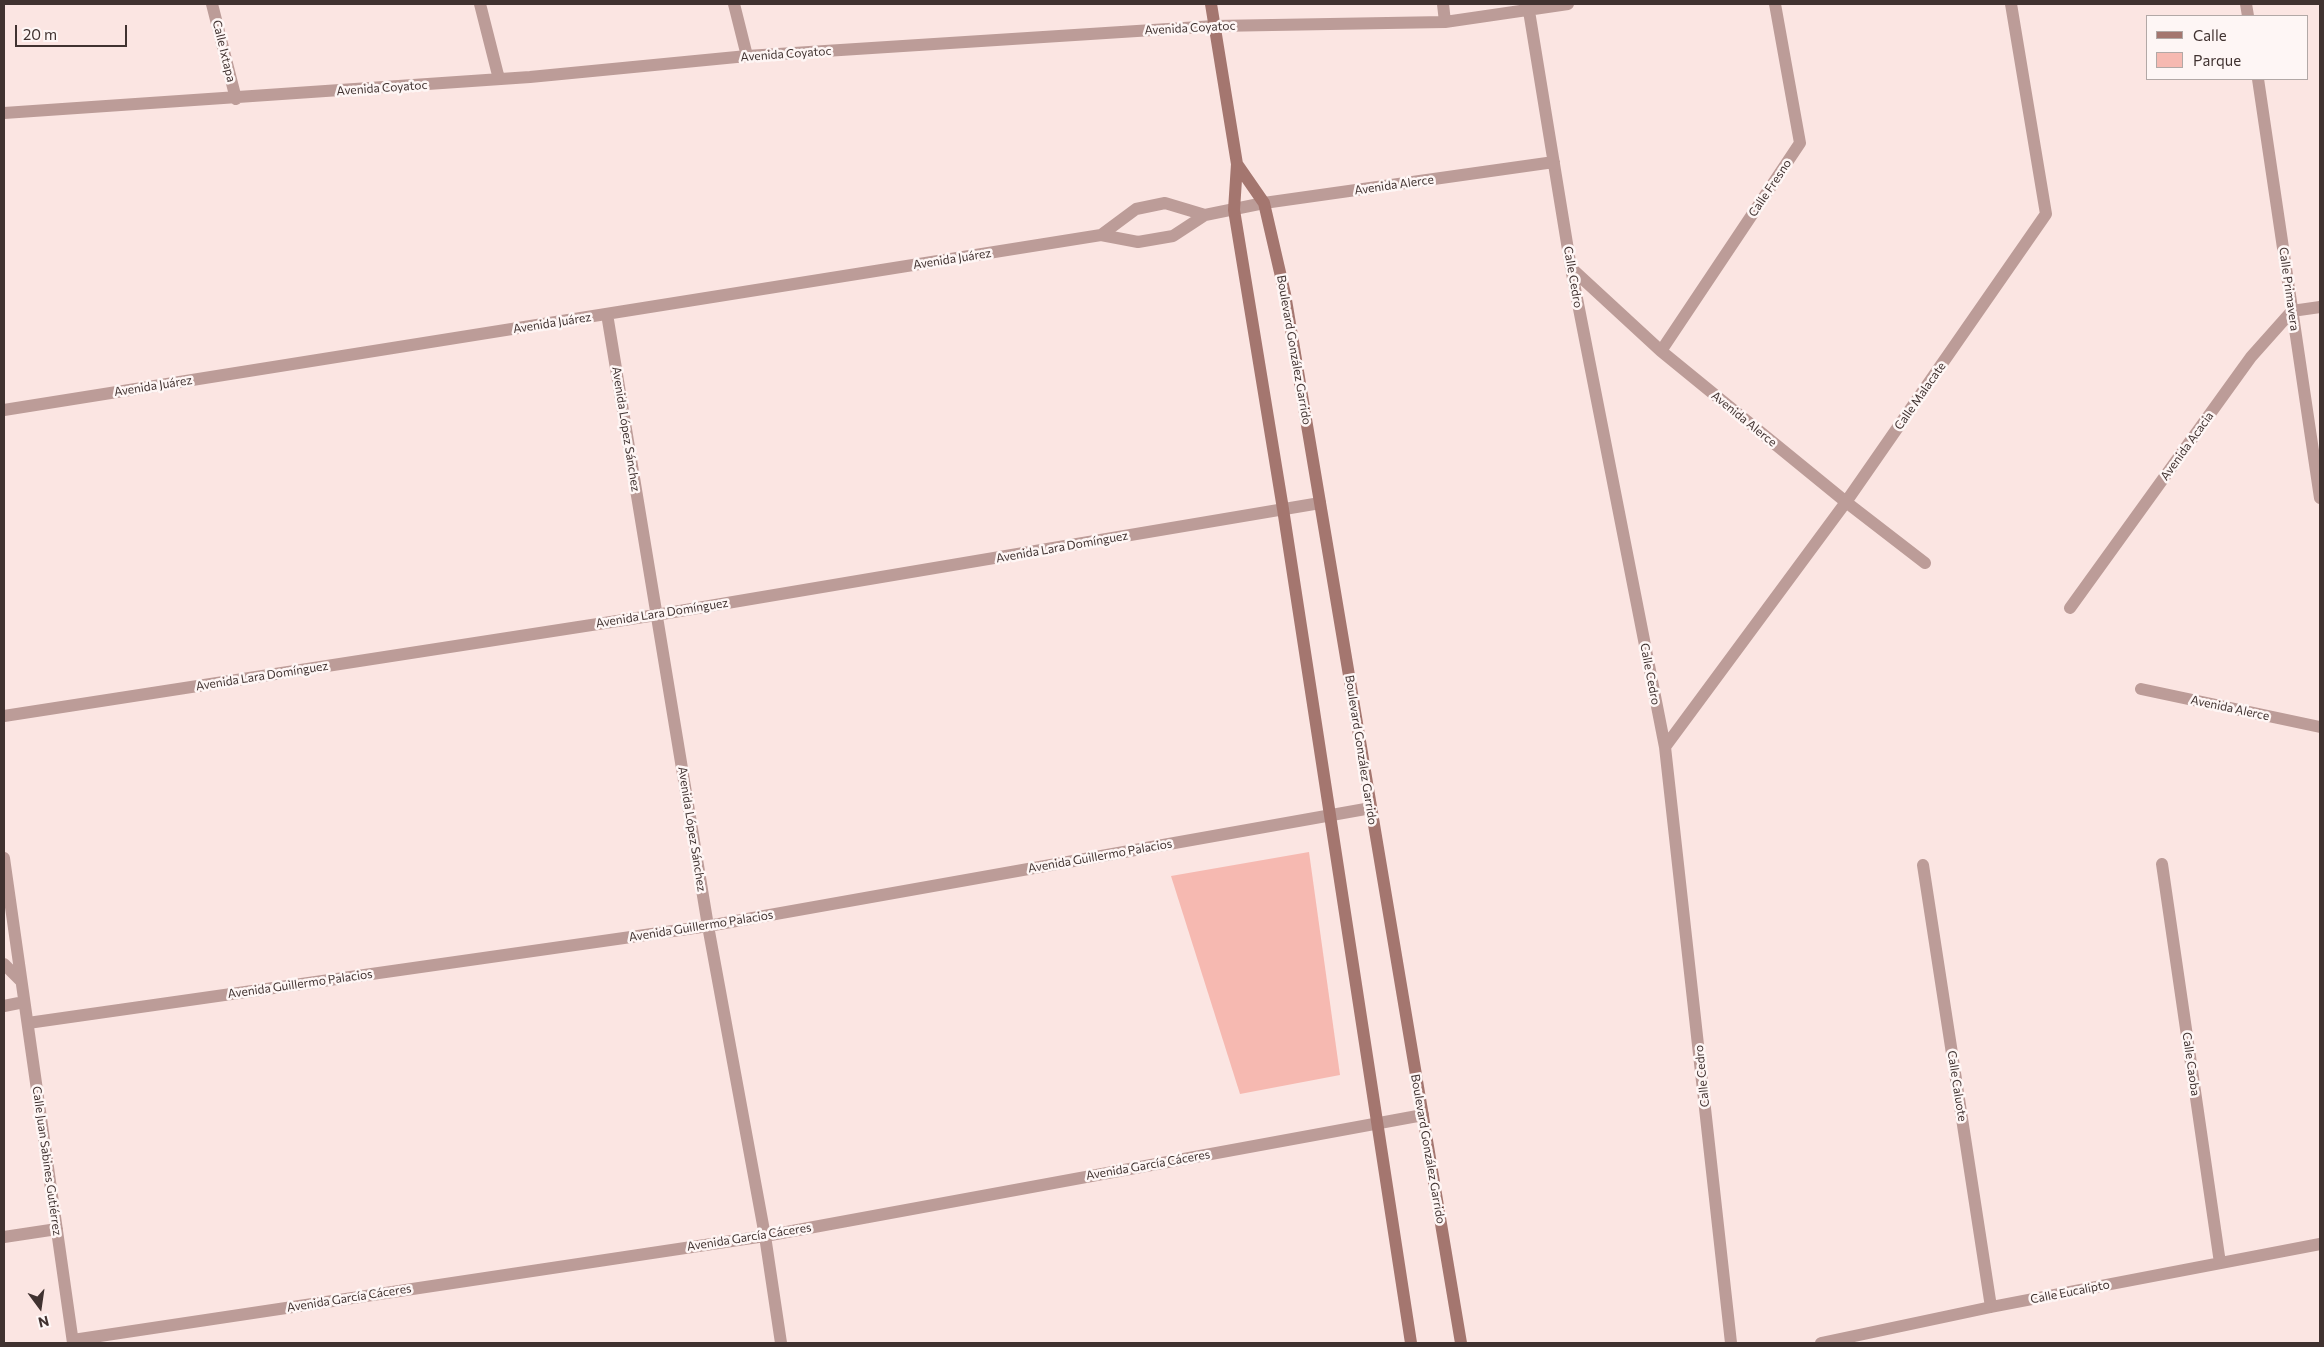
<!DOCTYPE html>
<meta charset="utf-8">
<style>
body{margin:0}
#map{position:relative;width:2324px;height:1347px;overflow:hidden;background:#fbe5e2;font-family:Commissioner,sans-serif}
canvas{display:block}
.frame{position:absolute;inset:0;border:5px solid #403230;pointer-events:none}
.legend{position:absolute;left:2146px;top:15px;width:162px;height:65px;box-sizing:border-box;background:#fef6f5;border:1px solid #b2a8a6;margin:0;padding:6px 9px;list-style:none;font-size:15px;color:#403230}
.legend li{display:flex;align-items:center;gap:10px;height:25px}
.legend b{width:25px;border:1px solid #b2a8a6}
.north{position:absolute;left:15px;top:1282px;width:50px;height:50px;-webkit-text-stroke:4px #fef6f5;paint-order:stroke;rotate:166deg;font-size:14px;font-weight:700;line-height:20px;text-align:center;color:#403230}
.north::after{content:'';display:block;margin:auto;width:18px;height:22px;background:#403230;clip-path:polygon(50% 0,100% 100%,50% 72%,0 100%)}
.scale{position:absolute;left:15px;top:25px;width:112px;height:22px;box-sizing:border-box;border:2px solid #403230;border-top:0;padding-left:6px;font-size:15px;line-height:18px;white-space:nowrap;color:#403230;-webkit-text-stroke:4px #fef6f5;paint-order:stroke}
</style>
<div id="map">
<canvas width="2324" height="1347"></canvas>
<div class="frame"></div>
<ul class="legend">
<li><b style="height:6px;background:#a4766f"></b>Calle</li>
<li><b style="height:14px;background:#f6b9b1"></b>Parque</li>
</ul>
<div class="north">N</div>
<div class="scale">20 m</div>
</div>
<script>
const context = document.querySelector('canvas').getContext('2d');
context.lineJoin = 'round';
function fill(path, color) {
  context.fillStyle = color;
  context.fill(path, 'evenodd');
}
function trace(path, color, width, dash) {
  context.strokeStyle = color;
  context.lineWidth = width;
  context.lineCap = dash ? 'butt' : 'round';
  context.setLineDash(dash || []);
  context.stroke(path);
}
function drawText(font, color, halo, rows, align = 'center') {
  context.font = font + ' Commissioner,sans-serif';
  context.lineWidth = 5;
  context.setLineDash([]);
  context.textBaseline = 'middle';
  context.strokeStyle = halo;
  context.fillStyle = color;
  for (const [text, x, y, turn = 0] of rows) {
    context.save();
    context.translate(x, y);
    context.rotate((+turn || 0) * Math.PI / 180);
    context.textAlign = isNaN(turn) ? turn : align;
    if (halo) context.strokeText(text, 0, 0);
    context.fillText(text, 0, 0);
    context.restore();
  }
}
fill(new Path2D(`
 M1309 852 1340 1075 1240 1094 1171 876Z`), '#f6b9b1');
trace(new Path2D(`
 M212 4 236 99
 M480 4 499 79
 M734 4 747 56
 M1443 4 1445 22
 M2246 4 2248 16
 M1529 11 1571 268 1665 747 1731 1343
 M2258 79 2320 498
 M4 113 530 77 747 56 1215 26 1445 22 1568 4
 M1101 235 1136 209 1165 203 1205 215
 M1571 268 1661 351 1846 502 1925 563
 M607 314 708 926 765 1236 781 1343
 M1661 351 1800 143 1775 4
 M4 410 1101 235 1138 242 1173 236 1205 215 1264 203 1554 162
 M2070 608 2251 357 2292 311 2320 307
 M2141 689 2320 727
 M4 716 656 615 1320 503
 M1665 747 1846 502 2046 214 2011 4
 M4 858 73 1343
 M2162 864 2220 1263
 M1923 865 1991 1307
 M4 964 20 980
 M4 1006 24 1002
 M28 1023 708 926 1371 808
 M4 1237 57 1229
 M73 1340 765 1236 1423 1115
 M1821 1343 1991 1307 2320 1244`), '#bc9c98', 12);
trace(new Path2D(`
 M1211 4 1237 164 1234 210 1283 509 1411 1343
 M1237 164 1264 203 1285 294 1461 1343`), '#a4766f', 12);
drawText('12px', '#403230', '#fef6f5', [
 ["Avenida Coyatoc",1190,28,-3],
 ["Calle Ixtapa",224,51,76],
 ["Avenida Coyatoc",786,54,-4],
 ["Avenida Coyatoc",382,88,-4],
 ["Avenida Alerce",1394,185,-8],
 ["Calle Fresno",1770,188,-56],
 ["Avenida Juárez",952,259,-9],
 ["Calle Cedro",1573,277,80],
 ["Calle Primavera",2289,289,82],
 ["Avenida Juárez",552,323,-9],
 ["Boulevard González Garrido",1294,350,80],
 ["Avenida Juárez",153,386,-9],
 ["Calle Malacate",1920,396,-55],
 ["Avenida Alerce",1744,419,39],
 ["Avenida López Sánchez",626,429,81],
 ["Avenida Acacia",2187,446,-54],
 ["Avenida Lara Domínguez",1062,547,-10],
 ["Avenida Lara Domínguez",662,613,-9],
 ["Calle Cedro",1650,674,79],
 ["Avenida Lara Domínguez",262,676,-9],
 ["Avenida Alerce",2230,708,12],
 ["Boulevard González Garrido",1361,750,81],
 ["Avenida López Sánchez",692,829,81],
 ["Avenida Guillermo Palacios",1100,856,-10],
 ["Avenida Guillermo Palacios",701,926,-9],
 ["Avenida Guillermo Palacios",300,984,-8],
 ["Calle Caoba",2191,1064,82],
 ["Calle Cedro",1702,1076,-96],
 ["Calle Caluote",1957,1086,81],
 ["Boulevard González Garrido",1428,1149,80],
 ["Calle Juan Sabines Gutiérrez",47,1161,82],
 ["Avenida García Cáceres",1148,1165,-10],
 ["Avenida García Cáceres",749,1237,-9],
 ["Calle Eucalipto",2070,1292,-11],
 ["Avenida García Cáceres",349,1298,-9]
]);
</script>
